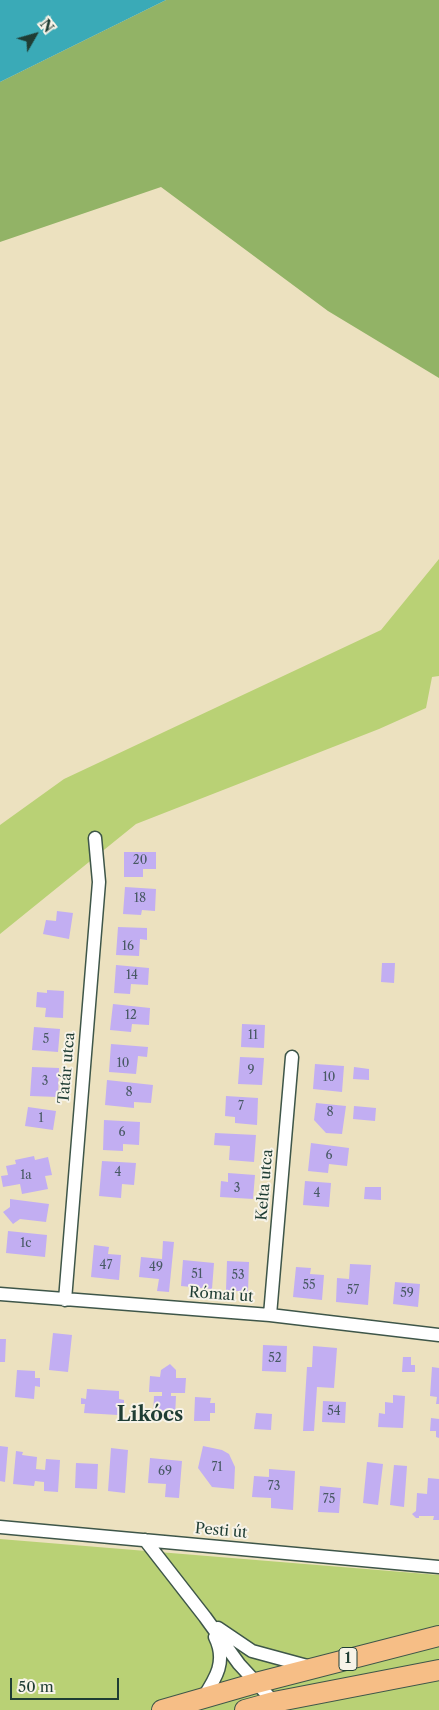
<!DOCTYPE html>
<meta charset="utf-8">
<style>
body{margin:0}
#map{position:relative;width:439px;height:1710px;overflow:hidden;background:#ece1bf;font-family:"Libre Caslon Text",serif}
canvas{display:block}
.north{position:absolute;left:10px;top:10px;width:50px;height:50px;-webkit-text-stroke:4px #f7f3e8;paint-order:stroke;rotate:52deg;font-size:14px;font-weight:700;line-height:20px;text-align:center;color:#1f3d34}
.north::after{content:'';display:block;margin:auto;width:18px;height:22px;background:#1f3d34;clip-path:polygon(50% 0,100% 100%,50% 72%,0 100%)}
.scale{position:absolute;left:10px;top:1678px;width:109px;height:22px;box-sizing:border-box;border:2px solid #1f3d34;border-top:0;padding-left:6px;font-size:15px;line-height:18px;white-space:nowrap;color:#1f3d34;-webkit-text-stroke:4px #f7f3e8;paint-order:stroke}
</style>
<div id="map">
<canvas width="439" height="1710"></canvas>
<div class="north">N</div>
<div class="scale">50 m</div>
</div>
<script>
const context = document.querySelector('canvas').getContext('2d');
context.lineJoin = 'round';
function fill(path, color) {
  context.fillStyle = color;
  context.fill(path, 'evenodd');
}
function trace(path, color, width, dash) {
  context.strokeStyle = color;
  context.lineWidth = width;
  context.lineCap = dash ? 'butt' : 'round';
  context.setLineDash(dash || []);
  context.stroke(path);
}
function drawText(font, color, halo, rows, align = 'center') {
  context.font = font + ' "Libre Caslon Text",serif';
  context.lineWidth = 4;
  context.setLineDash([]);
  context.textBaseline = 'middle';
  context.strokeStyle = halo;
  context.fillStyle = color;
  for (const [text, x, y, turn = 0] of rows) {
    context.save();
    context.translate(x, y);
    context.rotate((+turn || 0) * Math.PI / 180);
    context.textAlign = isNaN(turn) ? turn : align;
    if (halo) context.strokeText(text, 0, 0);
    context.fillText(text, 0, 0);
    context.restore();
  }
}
fill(new Path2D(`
 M439 559V676L432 677 426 708 379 729 136 824 0 934V825L64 779 381 630Z
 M0 1539 439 1575V1710H0Z`), '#b9d175');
fill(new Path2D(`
 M166 0H439V378L328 311 161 187 0 242V82Z`), '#92b366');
fill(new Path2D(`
 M0 0H166L0 82Z`), '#3aaab7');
fill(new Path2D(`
 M124 852H156V869H143V877H124Z
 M125 887 156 889 155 911 142 910 141 915 123 914Z
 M57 911 73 913 69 939 43 934 46 920 56 921Z
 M118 927 147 928V940L140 939 139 956 116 955Z
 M382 963H395L394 983 381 982Z
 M116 965 149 968 148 985 131 984 130 994 114 993Z
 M47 990 64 991 63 1018 45 1017 46 1008 36 1007 37 992 47 993Z
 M113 1004 150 1008 149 1025 132 1024 131 1032 110 1030Z
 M242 1024 265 1025 264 1048 241 1047Z
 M34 1027 60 1029 58 1052 32 1050Z
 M111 1044 148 1047 147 1057 138 1056 136 1074 109 1072Z
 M240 1057 264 1058 262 1085 238 1084Z
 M315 1064 344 1066 342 1092 313 1089Z
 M32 1067 59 1068 58 1097 30 1096Z
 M354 1067 369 1069V1080L353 1079Z
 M107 1080 153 1085 151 1103 134 1102V1108L105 1105Z
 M226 1096 258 1098 257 1125 235 1123V1117L225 1116Z
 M316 1103 346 1106 342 1134 326 1133 314 1120Z
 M354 1106 376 1108 375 1121 353 1119Z
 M28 1107 56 1111 53 1130 25 1126Z
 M104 1120 140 1122 139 1145 123 1144V1151L103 1150Z
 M215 1133 256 1135 254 1162 229 1160 230 1146 214 1145Z
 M311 1143 349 1148 347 1166 329 1164 328 1173 308 1171Z
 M34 1156 35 1160 48 1157 52 1175 45 1176 48 1189 22 1194 20 1184 3 1187 1 1176 8 1175 6 1166 16 1164 15 1160Z
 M102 1161 136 1163 134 1185 122 1184 121 1198 99 1196Z
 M228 1173 255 1175 253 1199 220 1197 221 1181 228 1182Z
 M305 1181 331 1183 329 1207 303 1205Z
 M365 1187H381V1200L364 1199Z
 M10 1199 49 1204 46 1222 20 1219 13 1224 3 1212 10 1207Z
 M8 1231 47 1235 45 1257 6 1253Z
 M163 1241 174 1242 169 1292 157 1291 159 1279 139 1277 141 1257 162 1259Z
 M94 1245 109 1247 108 1254 121 1255 119 1280 91 1277Z
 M183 1260 214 1263 212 1289 181 1286Z
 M227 1261 249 1262 248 1292 226 1290Z
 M350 1264 371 1265 368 1305 336 1302 337 1278 349 1279Z
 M296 1267 311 1268 310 1274 324 1275 322 1300 293 1297Z
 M395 1282 420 1284 418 1307 393 1304Z
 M53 1333 72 1335 68 1372 49 1370Z
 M0 1339H6L5 1362H0Z
 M263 1345 287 1346 286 1372 262 1371Z
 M313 1346 337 1348 334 1388 317 1387 314 1431H303L307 1367H312Z
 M403 1357H411V1365H415V1372H402Z
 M170 1364 176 1370V1378H186L185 1393H171V1396H176L175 1418 153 1417 154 1396H162V1392H149L150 1376 160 1377 161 1370Z
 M432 1367 439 1368V1404H436L437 1397 430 1396Z
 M17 1370 35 1371V1378H40V1387L35 1386 34 1399 15 1397Z
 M87 1389 119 1391V1399L124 1400V1406H119L118 1415 84 1413 85 1404H81V1398L86 1399Z
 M393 1395 405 1396 403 1428 378 1427 379 1413 385 1414V1402L393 1403Z
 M195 1397 211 1398 210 1403H215V1413H210V1421H194Z
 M323 1401 346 1402 345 1423 322 1422Z
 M256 1413 272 1414 271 1430 254 1429Z
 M431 1418 439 1419V1438L436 1437V1431H430Z
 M0 1446 8 1447 5 1482 0 1481Z
 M203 1446 222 1450 229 1454 235 1467 234 1489 212 1487 198 1468Z
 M111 1448 128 1450 125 1493 108 1491Z
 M16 1451 23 1452 22 1455 37 1457 36 1469 45 1470 46 1459 60 1460 58 1492 44 1491V1482L35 1481 34 1486 13 1484Z
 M150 1458 182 1461 179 1498 165 1497 166 1484 148 1483Z
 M367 1462 383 1464 378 1505 363 1503Z
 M76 1463 98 1464 97 1489 75 1488Z
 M394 1465 407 1466 404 1507 390 1505Z
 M269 1469 295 1471 293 1510 271 1508V1498L252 1497 254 1476 269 1477Z
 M428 1478 439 1479V1520H433L434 1516H419V1518H416L412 1514 416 1511 417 1493 427 1494Z
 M320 1486 341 1488 339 1513 318 1512Z`), '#c2aef2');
const minor = new Path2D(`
 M0 1294 270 1315 439 1335
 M65 1300 99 882 95 838
 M270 1315 292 1057
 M0 1527 439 1567
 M145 1540 205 1617 239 1664 274 1702
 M218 1628 252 1651 311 1667
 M203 1698C216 1678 227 1661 215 1637`);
const primary = new Path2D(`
 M162 1710 256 1683 439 1636
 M245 1710 274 1702 439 1670`);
trace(minor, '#3e5649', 15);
trace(primary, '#3e5649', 22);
trace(minor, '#fff', 12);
trace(primary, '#f6be86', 20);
drawText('12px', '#485964', null, [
 ["20",140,861],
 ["18",140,899],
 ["16",128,947],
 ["14",132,976],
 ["12",131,1016],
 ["11",253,1036],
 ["5",46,1040],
 ["10",123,1064],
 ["9",251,1071],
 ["10",329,1078],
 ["3",45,1082],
 ["8",129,1093],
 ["7",241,1107],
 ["8",330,1113],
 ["1",41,1119],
 ["6",122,1133],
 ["6",329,1156],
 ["4",118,1173],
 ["1a",26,1176],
 ["3",237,1189],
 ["4",317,1194],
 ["1c",26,1244],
 ["47",106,1266],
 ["49",156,1268],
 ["51",197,1275],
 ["53",238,1276],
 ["55",309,1286],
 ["57",353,1291],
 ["59",407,1294],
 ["52",275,1359],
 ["54",334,1412],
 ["71",217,1468],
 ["69",165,1472],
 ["73",274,1487],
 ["75",329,1500]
]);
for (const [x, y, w] of [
 [348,1659,18]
]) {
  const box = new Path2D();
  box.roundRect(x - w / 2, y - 11.5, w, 23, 4);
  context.fillStyle = '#f7f3e8';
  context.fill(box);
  trace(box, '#1f3d34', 1);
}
drawText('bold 14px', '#1f3d34', null, [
 ["1",348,1659]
]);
drawText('15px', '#1f3d34', '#f7f3e8', [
 ["Tatár utca",67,1068,-85],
 ["Kelta utca",265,1185,-85],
 ["Római út",221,1295,4],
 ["Pesti út",221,1531,5]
]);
drawText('bold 20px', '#1f3d34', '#f7f3e8', [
 ["Likócs",150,1415]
]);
</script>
